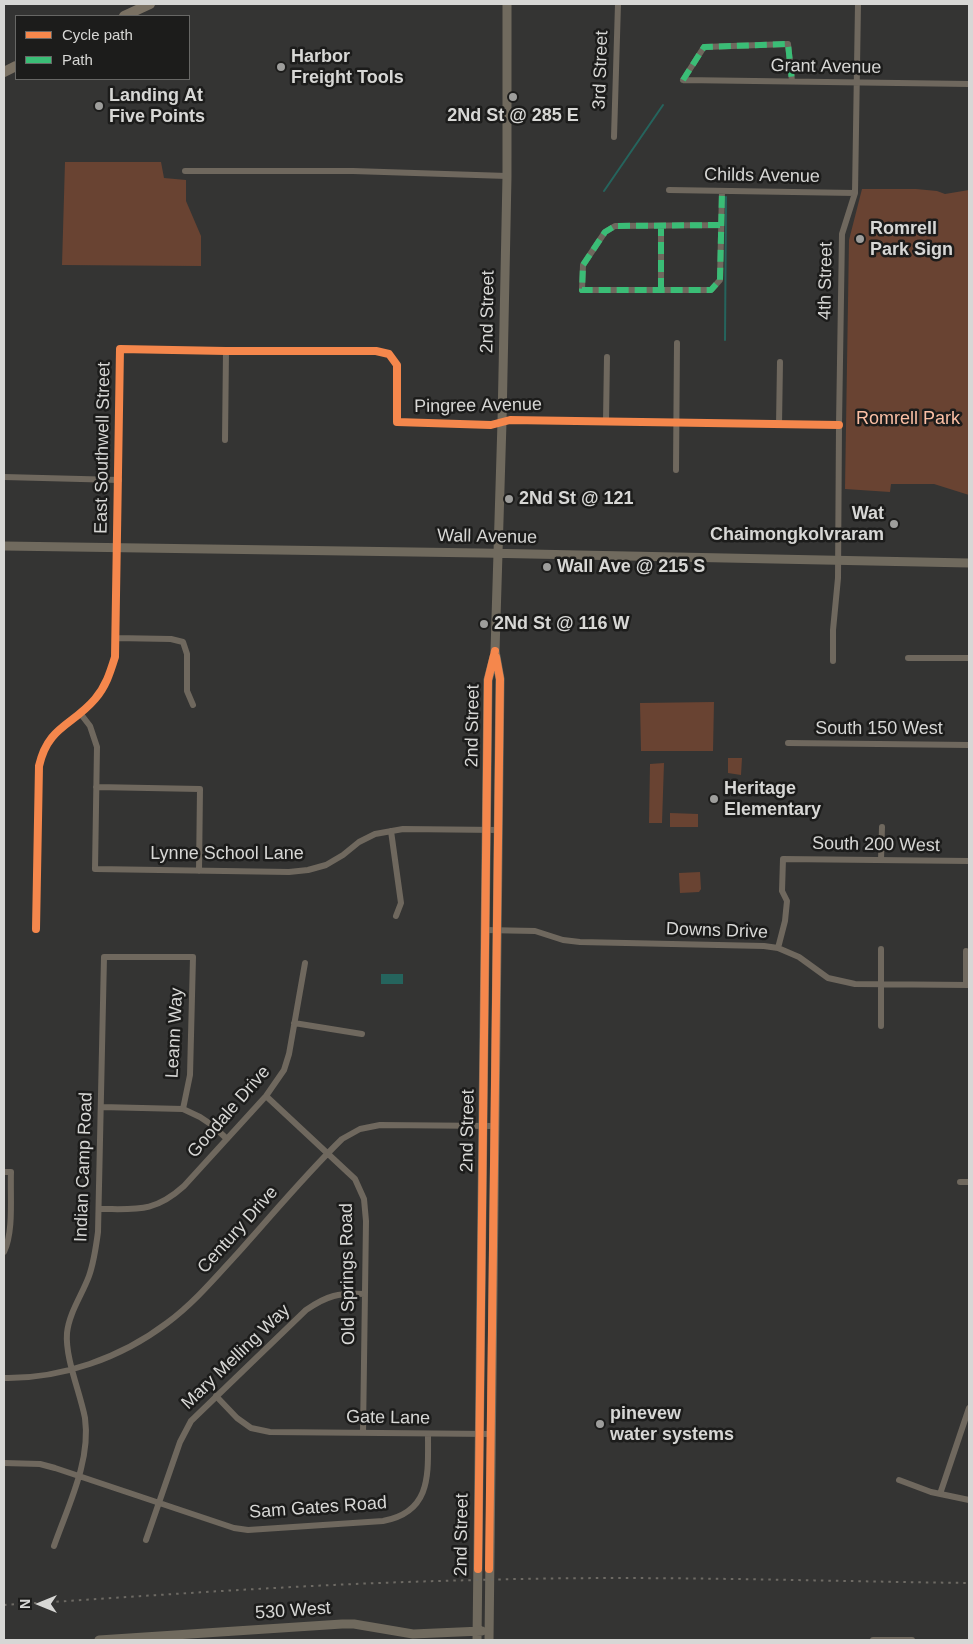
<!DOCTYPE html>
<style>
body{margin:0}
#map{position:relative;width:973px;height:1644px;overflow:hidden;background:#343433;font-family:Helvetica,sans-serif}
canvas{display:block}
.frame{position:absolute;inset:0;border:5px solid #d7d7d5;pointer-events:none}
.legend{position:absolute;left:15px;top:15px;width:175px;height:65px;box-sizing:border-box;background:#1c1c1b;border:1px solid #676765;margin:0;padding:6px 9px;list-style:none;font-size:15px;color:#d7d7d5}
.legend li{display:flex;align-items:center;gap:10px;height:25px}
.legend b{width:25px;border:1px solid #676765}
.north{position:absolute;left:15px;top:1579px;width:50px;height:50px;-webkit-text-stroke:4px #1c1c1b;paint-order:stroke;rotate:270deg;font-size:14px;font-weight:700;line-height:20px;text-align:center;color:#d7d7d5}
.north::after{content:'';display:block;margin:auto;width:18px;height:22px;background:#d7d7d5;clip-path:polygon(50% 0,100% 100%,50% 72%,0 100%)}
</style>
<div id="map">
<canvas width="973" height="1644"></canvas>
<div class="frame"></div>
<ul class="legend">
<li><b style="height:6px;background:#f5874c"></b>Cycle path</li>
<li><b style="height:6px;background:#3abd76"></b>Path</li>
</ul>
<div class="north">N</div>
</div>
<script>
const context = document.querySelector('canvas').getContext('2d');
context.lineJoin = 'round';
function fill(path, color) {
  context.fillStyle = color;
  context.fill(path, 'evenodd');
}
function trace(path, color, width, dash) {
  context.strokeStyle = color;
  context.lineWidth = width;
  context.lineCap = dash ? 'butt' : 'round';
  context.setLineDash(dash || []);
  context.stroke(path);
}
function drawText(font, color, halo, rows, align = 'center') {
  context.font = font + ' Helvetica,sans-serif';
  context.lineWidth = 5;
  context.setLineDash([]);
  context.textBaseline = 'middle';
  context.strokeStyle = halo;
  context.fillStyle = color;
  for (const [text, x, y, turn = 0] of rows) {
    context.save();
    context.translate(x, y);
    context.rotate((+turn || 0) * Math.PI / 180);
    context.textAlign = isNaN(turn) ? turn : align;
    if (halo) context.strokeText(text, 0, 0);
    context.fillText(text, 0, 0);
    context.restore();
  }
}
fill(new Path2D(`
 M65 162H161L164 178 186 180V201L201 236V266L62 265Z
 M862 189H916L937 191 945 194 969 190V495L934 484H891L890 492 845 489 849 240Z
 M714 702 713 751H641L640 703Z
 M728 758H742L741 775 728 773Z
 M664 763 662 823H649L650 764Z
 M670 813 698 814V827H670Z
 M700 872 701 889 699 892 680 893 679 873Z`), '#694332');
fill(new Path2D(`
 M381 974H403V984H381Z`), '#25645d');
trace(new Path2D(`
 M604 191 663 105
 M725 340 726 197`), '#25645d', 2);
trace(new Path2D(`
 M683 80 969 84
 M683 80 704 47 788 44 792 81
 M614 137 618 4
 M185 171H353L507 176
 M669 190 855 193
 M720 225 615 226 605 232 583 265 582 290H711L720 280 722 191
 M661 290V226
 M606 421 607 357
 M779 425 780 362
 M225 440 226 351
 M676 470 677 343
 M4 477 119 480
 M115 638 171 639 183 642 187 654V691L193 705
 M908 658H969
 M833 661V630L838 578 839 425 842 234 855 193 858 4
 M80 713 90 726 97 747 95 869 289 872 308 870 326 865 343 855 359 842 375 834 403 829 498 830
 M788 743 969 745
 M96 787 200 789 199 871
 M391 831 401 903 396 916
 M881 860 882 827
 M36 929 39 766C48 726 72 726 95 699 106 686 110 673 115 657L120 349 226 351H376L389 354 397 365V422L491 425 510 420 839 425
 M485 930 535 931 563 940 580 942 764 946 778 948 799 957 828 978 855 984 969 985
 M778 948 785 921 787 901 782 891 783 859 969 861
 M966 985V951
 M294 1023 362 1034
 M881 1026V949
 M266 1096 355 1179 364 1199 366 1221 363 1433
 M101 1107 183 1109 200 1117 212 1125 227 1139
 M4 1172H11C10 1196 14 1231 4 1252
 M960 1182H969
 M99 1209C137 1209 154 1213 184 1186L266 1096 284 1070 289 1054 305 963
 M4 1378C61 1379 121 1358 167 1323 193 1304 215 1278 237 1254 272 1215 305 1175 342 1139L360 1129 380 1125 494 1126
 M216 1396 237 1418 251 1428 270 1432 491 1434
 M4 1463 40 1464 55 1468 234 1528 248 1530 383 1521C432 1512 428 1474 428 1434
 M899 1480 931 1492 969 1500
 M940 1494 969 1408
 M146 1540 180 1442 191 1421 306 1310C328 1295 338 1293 365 1294
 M54 1546C68 1506 91 1461 85 1418 80 1392 65 1358 67 1333 69 1313 82 1295 89 1276 94 1262 96 1247 98 1232L104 957H193L190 1075 183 1109
 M873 1640H912`), '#6f685e', 6);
trace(new Path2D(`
 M4 546 482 553 969 563
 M99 1640 342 1624H354L413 1634 482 1631
 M477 1640 488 680 494 657
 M489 1640 500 679 495 651 502 422 507 176V4`), '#706a5e', 9);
trace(new Path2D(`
 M124 16 150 4
 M4 72 16 66`), '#7a7163', 10);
trace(new Path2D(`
 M4 1605C162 1595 320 1583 479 1580 642 1575 806 1581 969 1583`), '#6d6a64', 2, [2.5, 5]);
trace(new Path2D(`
 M683 80 704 47 788 44 792 81
 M720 225 615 226 605 232 583 265 582 290H711L720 280 722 191
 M661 290V226`), '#3abd76', 6, [12, 6]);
trace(new Path2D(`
 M36 929 39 766C48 726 72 726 95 699 106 686 110 673 115 657L120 349 226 351H376L389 354 397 365V422L491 425 510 420 839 425
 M478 1569 488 680 495 651
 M489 1569 500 679 496 657`), '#f5874c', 8);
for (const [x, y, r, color] of [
 [281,67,5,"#9e9e9c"],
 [513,97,5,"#9e9e9c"],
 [99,106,5,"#9e9e9c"],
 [860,239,5,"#9e9e9c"],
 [509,499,5,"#9e9e9c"],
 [894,524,5,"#9e9e9c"],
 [547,567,5,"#9e9e9c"],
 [484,624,5,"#9e9e9c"],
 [714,799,5,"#9e9e9c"],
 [600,1424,5,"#9e9e9c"]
]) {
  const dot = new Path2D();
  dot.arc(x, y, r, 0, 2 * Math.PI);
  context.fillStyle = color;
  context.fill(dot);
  trace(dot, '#1c1c1b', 2);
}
drawText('bold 18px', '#d7d7d5', '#1c1c1b', [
 ["Harbor",291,57],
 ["Freight Tools",291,78],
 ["Landing At",109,96],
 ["Five Points",109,117],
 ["2Nd St @ 285 E",513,116,"center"],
 ["Romrell",870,229],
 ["Park Sign",870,250],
 ["2Nd St @ 121",519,499],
 ["Wat",884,514,"right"],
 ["Chaimongkolvraram",884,535,"right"],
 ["Wall Ave @ 215 S",557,567],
 ["2Nd St @ 116 W",494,624],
 ["Heritage",724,789],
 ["Elementary",724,810],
 ["pinevew",610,1414],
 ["water systems",610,1435]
], 'left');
drawText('18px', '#d7d7d5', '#1c1c1b', [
 ["Grant Avenue",826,67,1],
 ["3rd Street",601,70,-88],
 ["Childs Avenue",762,176,1],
 ["4th Street",826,281,-89],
 ["2nd Street",488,312,-89],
 ["Pingree Avenue",478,406,-1],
 ["East Southwell Street",103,448,-89],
 ["Wall Avenue",487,537,1],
 ["2nd Street",473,726,-89],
 ["South 150 West",879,729],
 ["South 200 West",876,845,1],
 ["Lynne School Lane",227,854],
 ["Downs Drive",717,931,2],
 ["Leann Way",175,1033,-87],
 ["Goodale Drive",229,1112,-49],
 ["2nd Street",468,1131,-89],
 ["Indian Camp Road",84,1167,-88],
 ["Century Drive",238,1230,-48],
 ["Old Springs Road",348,1274,-91],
 ["Mary Melling Way",236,1357,-44],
 ["Gate Lane",388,1418,1],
 ["Sam Gates Road",318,1508,-4],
 ["2nd Street",462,1535,-89],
 ["530 West",293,1611,-4]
]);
drawText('18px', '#fbbfa4', '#1c1c1b', [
 ["Romrell Park",908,419]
]);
</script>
